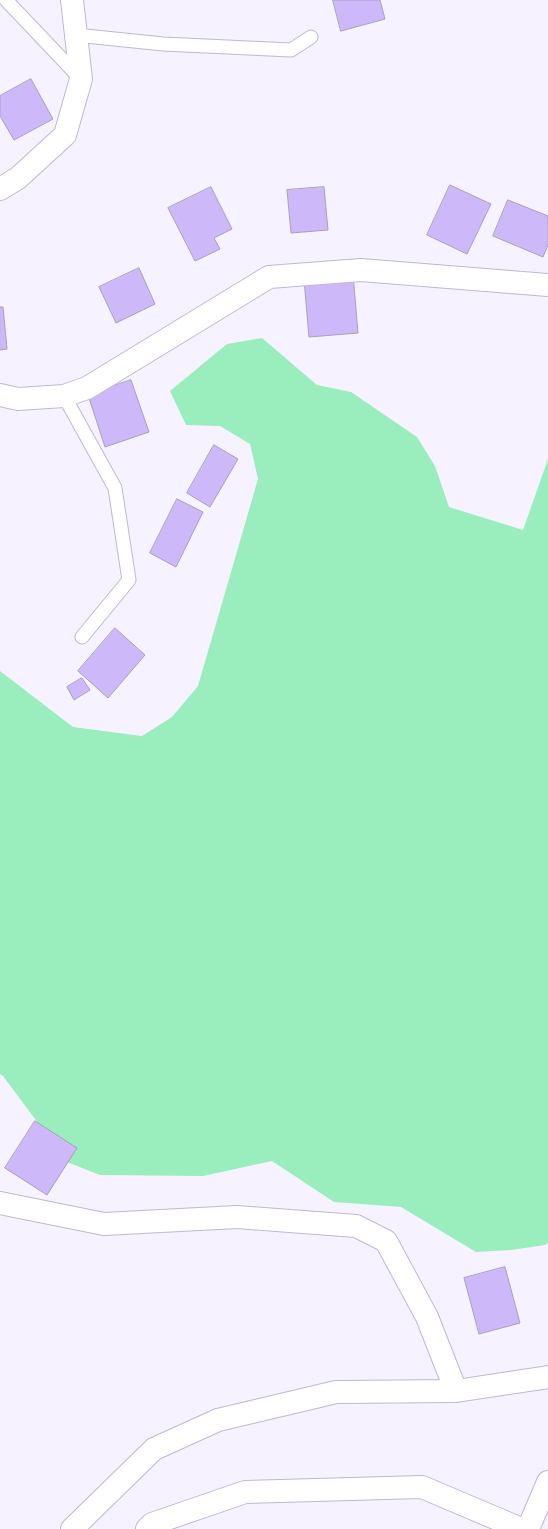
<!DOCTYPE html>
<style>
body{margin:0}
canvas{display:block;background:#f6f2ff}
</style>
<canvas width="548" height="1529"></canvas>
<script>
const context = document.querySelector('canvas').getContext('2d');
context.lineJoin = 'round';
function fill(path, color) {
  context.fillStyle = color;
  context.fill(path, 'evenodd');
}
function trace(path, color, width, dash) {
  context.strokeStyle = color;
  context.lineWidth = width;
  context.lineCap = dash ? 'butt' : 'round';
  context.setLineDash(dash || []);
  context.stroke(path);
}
fill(new Path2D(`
 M262 338 317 385 351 392 417 437 435 466 449 507 523 530 548 459V1243L545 1245 511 1250 476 1252 401 1207 334 1202 272 1161 203 1176 100 1175 67 1162 3 1076 0 1074V671L73 727 142 736 172 717 198 686 258 479 250 444 220 426 186 425 170 391 227 344Z`), '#9aeebd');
const building = new Path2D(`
 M333 0H380L385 19 341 31Z
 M31 79 53 119 14 140 0 116V96Z
 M450 185 491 204 467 254 427 235Z
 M211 187 232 229 214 238 220 249 195 261 168 208Z
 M324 187 328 230 291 233 287 190Z
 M508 200 548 216V245L543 257 493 236Z
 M139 268 155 304 116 323 99 287Z
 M353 274 358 333 309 337 304 279Z
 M0 307H3L7 349 0 350Z
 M131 380 149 432 105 447 88 395Z
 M214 445 238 459 210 507 187 493Z
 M177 499 203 512 176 567 150 553Z
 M115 628 145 655 108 698 78 671Z
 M82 678 90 690 74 700 67 687Z
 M35 1121 77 1148 47 1195 5 1168Z
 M505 1267 520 1323 479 1334 464 1278Z`);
fill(building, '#cdb9fa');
trace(building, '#a89fbc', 1);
const lane = new Path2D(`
 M6 0 81 79
 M76 35 163 44 291 50 311 37
 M64 396 115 488 129 580 82 637`);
const street = new Path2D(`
 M0 189 18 178 65 135 81 79 72 0
 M0 395 18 399 64 396 87 388 269 277 361 270 548 285
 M0 1203 104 1224 237 1217 356 1226 386 1241 427 1317 456 1391
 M72 1529 154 1449 218 1420 336 1392 456 1391 548 1377
 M147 1529 152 1524 245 1492 422 1487 521 1529
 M528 1529 548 1482`);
trace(lane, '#c0b7d5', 15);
trace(street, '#c0b7d5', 24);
trace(lane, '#fff', 13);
trace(street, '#fff', 22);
</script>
